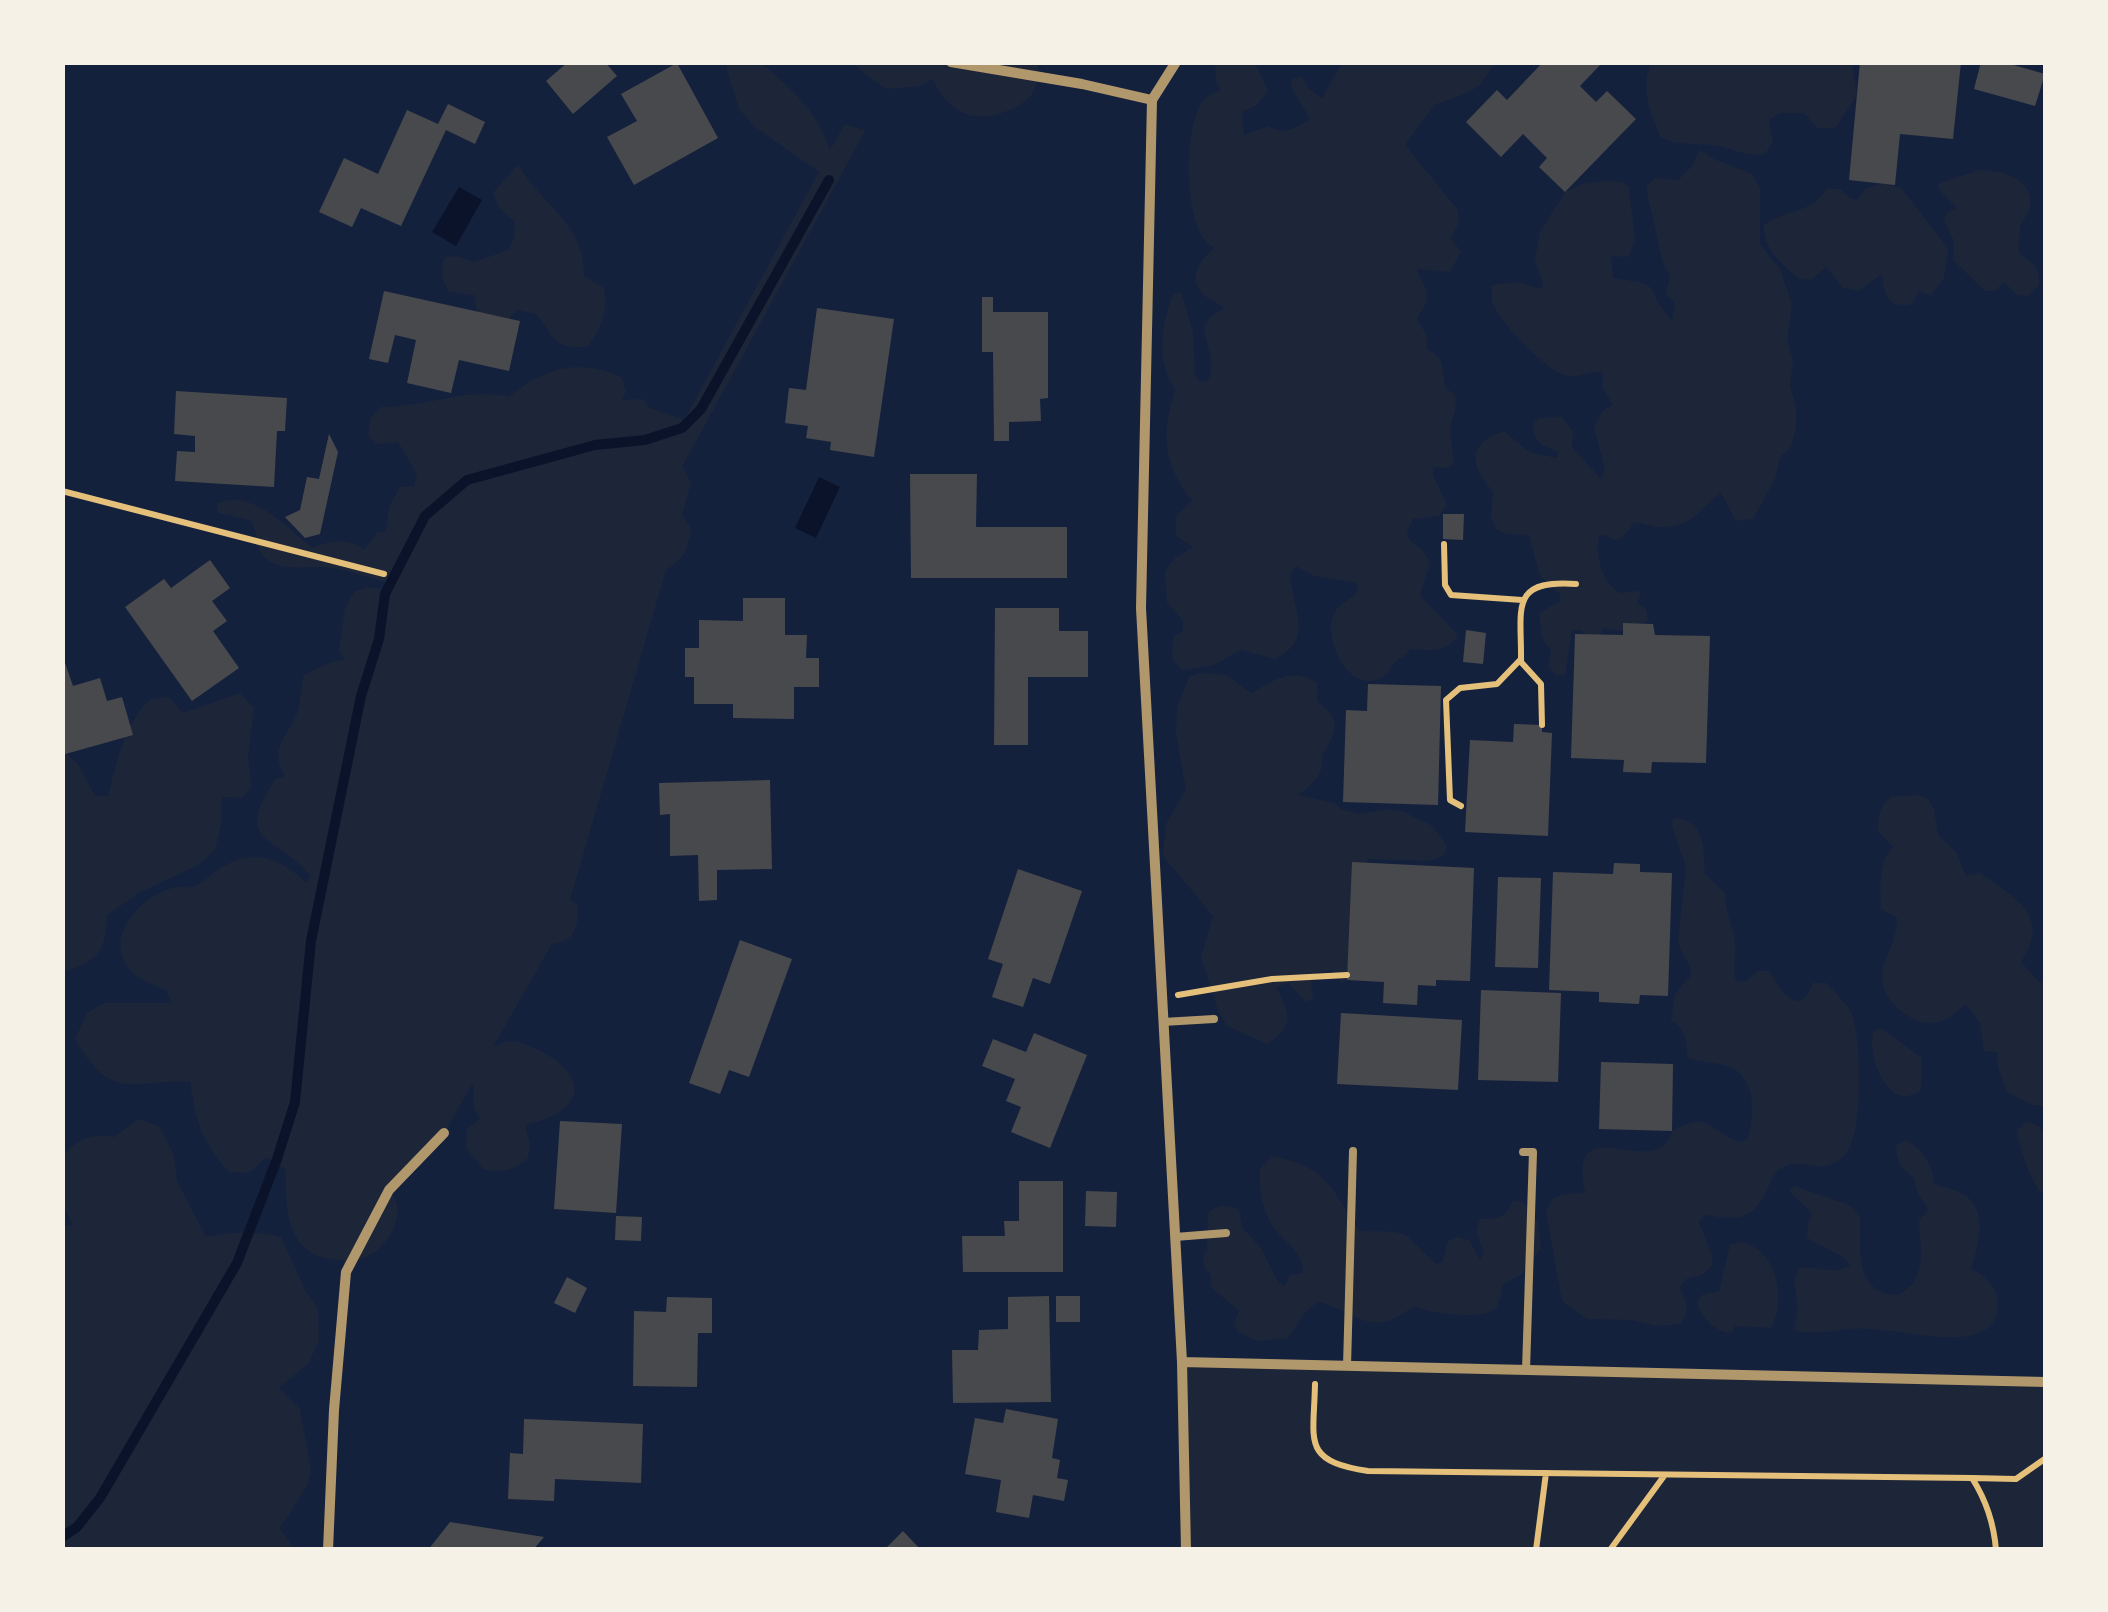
<!DOCTYPE html>
<style>
body{margin:0}
#map{position:relative;width:2108px;height:1612px;overflow:hidden;background:#14213d;font-family:Arial,sans-serif}
canvas{display:block}
.frame{position:absolute;inset:0;border:65px solid #f6f1e7;pointer-events:none}
</style>
<div id="map">
<canvas width="2108" height="1612"></canvas>
<div class="frame"></div>
</div>
<script>
const context = document.querySelector('canvas').getContext('2d');
context.lineJoin = 'round';
function fill(path, color) {
  context.fillStyle = color;
  context.fill(path, 'evenodd');
}
function trace(path, color, width, dash) {
  context.strokeStyle = color;
  context.lineWidth = width;
  context.lineCap = dash ? 'butt' : 'round';
  context.setLineDash(dash || []);
  context.stroke(path);
}
fill(new Path2D(`
 M1652 62 1852 63 1857 95 1835 128H1817L1804 113H1780L1769 120 1773 142 1765 154C1741 157 1731 146 1709 145 1691 143 1678 145 1661 138 1651 116 1639 85 1652 62Z
 M725 63H761C791 89 818 111 830 150L845 124 865 131 682 467 691 482 682 515 691 529C688 549 684 559 666 570L570 900 577 904C579 925 576 942 552 944L493 1047C498 1046 503 1042 508 1041 518 1040 530 1046 539 1050 594 1079 582 1113 525 1125L530 1144 528 1158C513 1171 502 1173 483 1169L466 1148 467 1129 480 1119 474 1108 473 1083 444 1133 389 1189C392 1195 396 1199 397 1205 401 1230 377 1259 353 1260L346 1272 343 1260C288 1260 285 1214 286 1170L267 1157 248 1173 229 1172C200 1138 197 1125 190 1082 130 1079 112 1103 75 1039L87 1013 104 1003H172L166 990C152 984 136 980 127 966 105 933 144 893 177 887 182 886 187 888 192 887 201 885 210 875 218 870 252 846 280 858 307 883L310 875C276 835 232 845 275 779L285 776C269 748 285 739 296 716 301 705 300 688 304 675L331 662 345 660 339 650 345 608 355 591 370 587 385 590 388 583C372 578 351 572 334 568 311 564 282 574 264 557 254 547 259 532 250 520L218 513 217 503C256 489 285 528 313 548 331 540 347 538 364 549L378 532H386L389 507 400 487 414 486 417 474 398 442 375 444 368 435 370 418 381 407C426 408 465 386 509 397 543 368 581 357 622 378L626 391 622 400 643 399 648 407 684 420 819 172 755 127 739 109Z
 M851 63 1038 62V64C1037 71 1038 81 1035 88 1032 98 1021 105 1012 109 975 125 950 115 932 79L920 86 886 89Z
 M1215 63H1255L1268 91 1257 105 1242 112 1244 135 1268 126C1285 136 1295 128 1310 119L1291 87 1292 79 1302 77 1308 88 1322 98 1342 63H1520L1493 65 1480 85 1467 93 1434 105 1405 145 1458 210 1459 222 1451 238 1461 252 1450 272 1417 269C1419 280 1429 287 1427 299 1426 307 1419 312 1417 320L1427 335V349C1447 358 1441 371 1446 389L1455 394C1458 408 1452 415 1451 429 1450 440 1454 452 1453 464L1448 468 1434 467 1433 475 1447 505 1439 516 1413 519 1407 532 1409 540 1423 551 1430 562 1420 595 1458 635C1446 654 1431 650 1410 649 1405 658 1400 657 1393 664 1384 673 1395 669 1384 676 1352 698 1325 644 1332 618 1336 604 1351 601 1358 590L1356 583 1314 576 1296 566 1290 575C1293 610 1315 640 1275 659L1241 650 1214 665 1182 670 1172 659 1173 637 1183 631V621L1167 602 1165 571 1175 558 1193 547 1176 536V516L1192 501C1163 463 1161 435 1175 390 1172 383 1166 375 1165 367 1159 346 1164 313 1174 294L1181 292 1193 331 1195 374 1198 381 1207 382C1217 365 1206 346 1204 327L1210 317 1224 308C1217 302 1208 300 1202 293 1187 277 1202 257 1215 248 1182 234 1183 129 1202 102 1208 95 1213 93 1221 90L1216 81Z
 M1700 150 1714 159 1752 174 1760 188V244L1781 271 1792 305 1787 339 1793 361 1790 385 1796 407V428L1791 447 1780 457 1775 479 1753 519 1736 521 1721 493C1701 506 1697 524 1666 527 1655 529 1645 522 1634 523L1623 537 1616 540 1604 535 1599 536C1594 552 1603 588 1622 593 1623 593 1636 591 1638 591L1641 594 1637 603 1646 609 1648 621 1618 631 1603 628 1598 638 1588 639 1581 630H1572L1565 675H1556L1548 667 1551 651 1542 638 1539 613 1560 601V594L1540 576 1529 535 1506 534 1496 529 1491 518 1493 491C1470 467 1466 443 1504 431L1529 452 1557 458 1558 451C1542 446 1533 443 1533 424L1539 418 1562 417 1573 432 1572 447 1601 479 1605 469 1594 427 1603 410 1613 405 1603 389V372C1589 370 1578 379 1564 375 1545 369 1496 319 1492 301 1491 296 1492 291 1492 285L1518 282 1541 289 1543 284 1535 260 1540 232 1565 192 1582 184 1604 181 1622 182 1629 187 1635 240 1628 257 1611 256 1613 278C1670 286 1640 286 1672 320L1675 303 1666 295 1670 276 1662 260 1646 187 1655 178 1678 180 1692 166Z
 M518 164C540 204 586 224 584 276L604 288C608 312 602 328 587 347 548 348 557 337 536 314L517 310 508 320 478 317 474 295 449 292C442 280 439 270 445 257L457 256 474 262 508 250 514 237 515 222 500 209 493 193Z
 M1979 170C2001 170 2035 178 2030 207 2028 215 2021 222 2020 229 2019 236 2019 246 2019 253 2032 264 2040 265 2039 285L2028 296 2017 295 2004 282 1995 291H1985L1953 260 1954 241 1944 221 1947 213 1957 208 1940 191 1938 184Z
 M1885 183 1901 188 1948 248 1944 278 1931 295 1919 291 1912 304C1888 310 1884 295 1882 274L1859 291 1843 288 1826 267 1811 280 1799 279C1782 264 1763 250 1764 225 1784 209 1813 214 1826 189H1840L1850 198 1857 200 1865 189Z
 M1200 673 1226 675 1251 693C1274 681 1291 666 1317 683V701C1339 719 1339 726 1326 749 1322 755 1323 758 1322 765 1320 779 1309 787 1298 795L1334 803 1343 810 1361 814 1390 809 1404 812 1431 825 1447 845 1444 856 1428 861 1368 859 1358 880 1357 976 1342 983 1332 970 1317 973 1311 982 1313 998 1306 1002 1288 983 1276 987C1291 1014 1295 1025 1267 1044L1227 1026 1219 1013 1201 957 1213 916 1163 856 1166 824 1186 789 1176 735 1177 707 1189 677Z
 M240 693 254 708 248 758 252 786 242 798 222 797 221 825 215 850 198 865 139 893 107 915C106 952 98 961 63 972L62 750 78 764 95 796H108C117 761 124 725 150 699L169 697 183 713Z
 M1917 795 1928 799 1934 809 1938 835 1956 852 1966 876 1980 873C2013 897 2053 915 2021 962L2040 983 2045 978V1106L2032 1105 2007 1092 1998 1067 1997 1052 1984 1051 1980 1023 1966 1004C1957 1012 1946 1022 1932 1023 1910 1023 1883 1002 1882 979 1881 960 1897 944 1897 918L1881 909C1880 888 1878 862 1893 847L1878 831C1877 816 1880 809 1890 797Z
 M1673 818C1705 819 1704 849 1705 874L1725 893C1724 911 1733 924 1735 941 1737 955 1732 967 1736 982L1746 981 1758 971H1769C1779 984 1783 1000 1800 1001L1807 995 1813 983H1826C1834 991 1846 1003 1851 1012 1862 1037 1864 1138 1844 1156 1819 1179 1801 1154 1780 1169 1774 1174 1771 1181 1768 1188 1752 1222 1737 1220 1705 1215L1699 1222 1712 1255V1266L1702 1275 1686 1279 1680 1288C1686 1304 1692 1309 1680 1324L1657 1326 1632 1320 1587 1319 1562 1301 1546 1212 1552 1199 1562 1195 1585 1192C1567 1102 1657 1186 1672 1131 1711 1110 1706 1130 1739 1142L1747 1140C1755 1118 1757 1076 1729 1067 1716 1062 1701 1062 1688 1058 1685 1042 1688 1029 1671 1021L1675 994 1691 975C1691 962 1681 955 1678 942L1686 867 1672 826Z
 M1881 1028 1922 1058 1921 1090C1889 1115 1867 1058 1873 1032Z
 M139 1119 159 1126 174 1155 177 1181 206 1237C232 1232 255 1230 281 1237L306 1292 318 1308 319 1341 308 1364 279 1388 300 1409 311 1471 307 1486 280 1528 294 1549H63L62 1226 73 1225 63 1204V1156C77 1139 91 1133 114 1137Z
 M2026 1121 2039 1126 2045 1133V1193L2039 1191C2028 1173 2021 1152 2017 1131Z
 M1905 1140C1924 1150 1932 1162 1934 1184 1942 1187 1950 1188 1957 1191 1990 1205 1980 1242 1971 1269 1985 1276 1997 1286 1998 1303 1999 1316 1992 1328 1979 1333 1948 1346 1884 1325 1848 1329 1828 1331 1814 1335 1794 1330L1798 1309 1794 1281 1799 1268C1816 1264 1834 1277 1850 1265L1843 1257 1807 1238 1808 1223 1812 1215C1806 1204 1796 1201 1790 1191L1794 1186 1849 1205 1860 1215C1861 1248 1853 1294 1898 1295 1929 1278 1920 1251 1919 1220L1929 1210 1918 1194 1914 1178C1901 1168 1896 1161 1896 1145Z
 M1272 1156C1330 1168 1329 1187 1360 1231 1414 1232 1398 1229 1436 1264L1443 1261 1448 1241 1457 1237 1469 1240 1480 1260 1484 1253 1476 1231 1480 1219C1498 1219 1506 1218 1513 1200L1523 1202 1538 1223 1541 1248 1522 1274 1503 1284C1501 1291 1500 1302 1496 1308 1486 1321 1427 1313 1414 1306 1372 1339 1359 1314 1320 1302 1303 1308 1299 1326 1287 1338L1257 1341 1238 1332 1234 1323 1239 1311 1211 1287V1275L1204 1267 1203 1256 1207 1251 1208 1213C1219 1204 1225 1204 1239 1209L1242 1227 1261 1248 1278 1282 1285 1286 1290 1275 1303 1273C1303 1250 1283 1242 1272 1225 1262 1208 1259 1188 1260 1169Z
 M1740 1242C1777 1248 1787 1299 1771 1328L1735 1326 1732 1333C1717 1333 1701 1318 1697 1303L1702 1295 1719 1291 1730 1245Z
 M1182 1362 2045 1382V1549H1186Z`), '#1d2539');
fill(new Path2D(`
 M459 187 482 200 456 246 432 232Z
 M819 477 840 487 816 538 795 528Z`), '#0b132b');
trace(new Path2D(`
 M62 1537 77 1527 100 1498 237 1263 277 1159 295 1102 311 941 361 696 379 639 385 594 425 516 467 480 595 445 645 440 682 428 701 409 829 180`), '#0b132b', 10);
fill(new Path2D(`
 M568 62H605L617 76 573 114 546 81Z
 M1543 62H1603L1580 86 1596 102 1607 91 1636 119 1565 192 1539 167 1547 158 1523 134 1501 157 1466 122 1497 90 1507 100Z
 M1860 62H1961L1953 139 1900 134 1895 185 1849 180Z
 M1981 62H2003L2045 74 2035 106 1974 89Z
 M677 63 718 138 634 185 607 137 637 121 621 94Z
 M448 104 485 122 475 144 446 130 401 226 361 208 352 227 319 212 344 158 378 174 407 110 438 124Z
 M384 291 520 321 509 371 459 360 451 393 407 383 416 340 395 335 388 363 369 359Z
 M982 297H993V312H1048V398L1040 399 1041 421 1009 422V441H994L993 352H982Z
 M817 308 894 319 874 457 830 450 831 442 806 438 808 426 785 423 789 388 806 390Z
 M176 391 287 398 285 431H277L274 487 175 481 177 451 195 452V436L174 434Z
 M329 434 338 452 320 534 305 538 285 517 300 510 307 477 319 479Z
 M910 474H977L976 527H1067V578H911Z
 M1443 514H1464L1463 540 1443 539Z
 M210 560 230 588 212 601 227 621 213 631 239 668 192 701 125 607 164 579 171 588Z
 M743 598H785V635H807L806 658H819V687H794V719L733 718V704H694V677H685V648H699V620L743 621Z
 M995 608H1059V631H1088V677H1028V745H994Z
 M1623 623 1653 624 1655 635 1710 636 1706 763 1652 762 1651 773 1623 772 1624 760 1571 758 1575 634 1623 635Z
 M1466 630 1486 633 1483 664 1463 662Z
 M62 654 73 686 100 678 107 701 122 697 133 735 62 755Z
 M1368 684 1441 686 1438 805 1343 802 1346 710 1367 711Z
 M1514 724 1542 725V732L1552 733 1548 836 1465 832 1470 740 1513 742Z
 M770 780 772 869 717 870V900L699 901 698 855 670 856V814L660 815 659 783Z
 M1352 862 1474 868 1470 981 1436 980V986L1418 985 1417 1005 1383 1003 1384 982 1347 980Z
 M1614 863 1640 864V872L1672 873 1668 996 1640 995 1639 1004 1599 1002V992L1549 990 1553 872 1613 874Z
 M1018 869 1082 891 1050 984 1033 978 1023 1007 992 997 1003 964 988 959Z
 M1498 877 1541 878 1538 968 1495 967Z
 M740 940 792 959 749 1077 729 1070 720 1094 689 1083Z
 M1481 990 1561 993 1558 1082 1478 1080Z
 M1341 1013 1462 1020 1458 1090 1337 1084Z
 M1034 1033 1087 1055 1050 1148 1011 1132 1021 1107 1006 1101 1015 1079 982 1066 993 1039 1026 1052Z
 M1601 1062 1673 1064 1672 1131 1599 1129Z
 M560 1121 622 1124 616 1213 554 1209Z
 M1019 1181H1063V1272H963L962 1236H1005L1004 1221H1019Z
 M1086 1191 1117 1192 1116 1227 1085 1226Z
 M616 1216 642 1217 641 1241 615 1240Z
 M567 1277 587 1288 575 1313 554 1303Z
 M1049 1296 1051 1402 953 1403 952 1350H978L979 1330 1008 1329V1297Z
 M1056 1296H1080V1322H1056Z
 M667 1297 712 1298V1333H698L697 1387 633 1386 634 1311 666 1312Z
 M1006 1409 1058 1419 1052 1458 1060 1460 1057 1478 1068 1480 1064 1501 1033 1495 1029 1518 996 1512 1001 1480 965 1474 975 1418 1003 1423Z
 M524 1419 643 1424 641 1483 555 1479 554 1501 508 1499 510 1453 523 1454Z
 M450 1522 544 1537 533 1550H428Z
 M903 1531 921 1550H884Z`), '#48494c');
trace(new Path2D(`
 M62 491 384 574
 M1444 544 1445 585 1451 595 1522 600
 M1542 725 1541 684 1521 662C1522 610 1508 579 1576 584
 M1461 806 1450 800 1446 700 1460 688 1497 684 1521 659
 M1178 995 1272 979 1347 975
 M1315 1384C1314 1441 1301 1461 1368 1471L1972 1478
 M1536 1550 1546 1473
 M1610 1550 1664 1476
 M1996 1550C1994 1524 1986 1500 1972 1478L2016 1479 2046 1458`), '#e5c07b', 6);
trace(new Path2D(`
 M1163 1022 1214 1019
 M1523 1152H1533L1526 1370
 M1175 1237 1226 1233
 M1347 1366 1353 1151`), '#b1986c', 8);
trace(new Path2D(`
 M951 62 1082 84 1152 100
 M1176 62 1152 100 1141 608 1182 1362 1186 1550
 M1182 1362 2046 1382
 M328 1550 334 1410 346 1272 389 1190 444 1133`), '#b1986c', 10);
</script>
